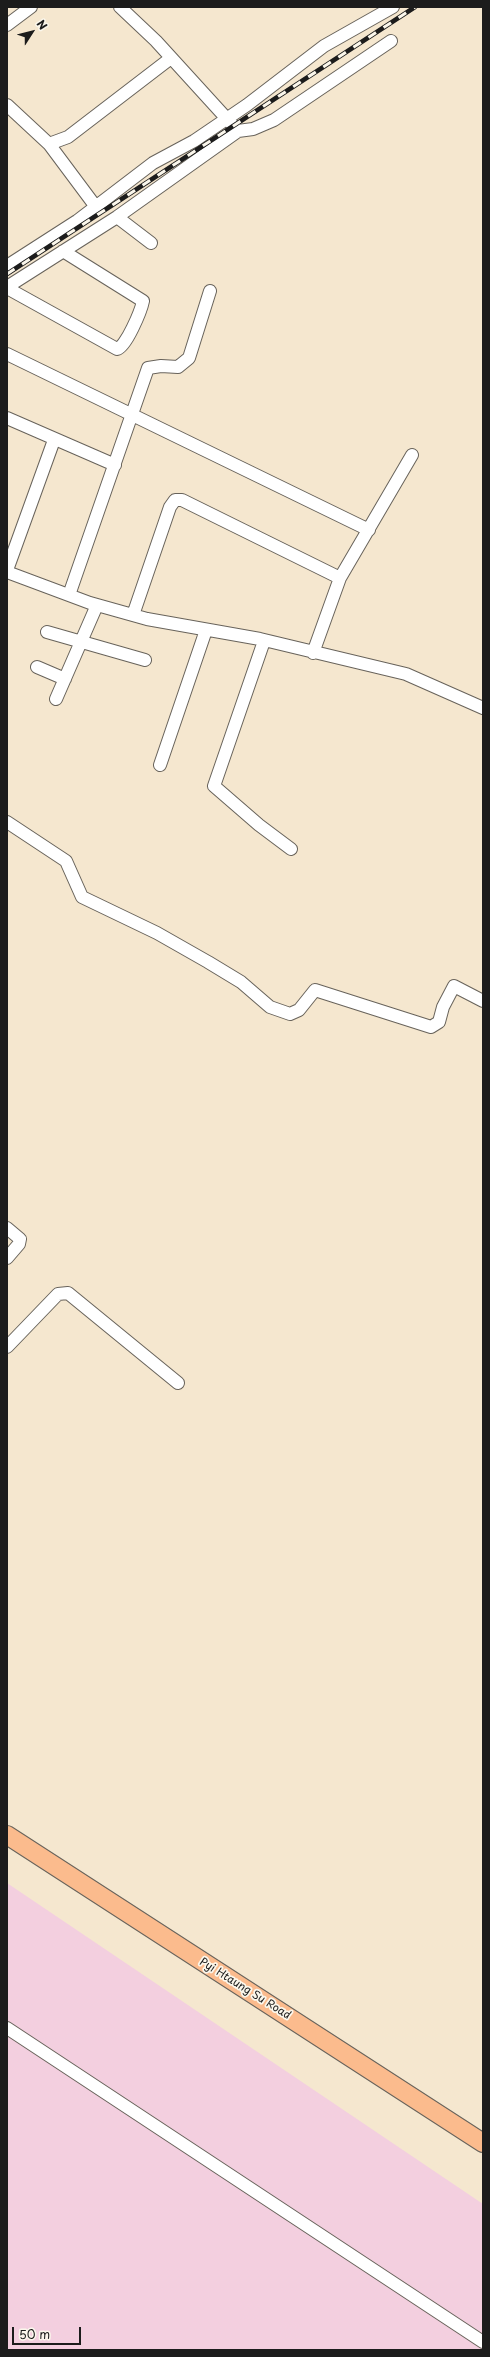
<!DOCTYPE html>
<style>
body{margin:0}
#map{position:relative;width:490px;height:2357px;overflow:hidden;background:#f5e7cf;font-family:"Playpen Sans",sans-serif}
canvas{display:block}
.frame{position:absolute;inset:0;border:8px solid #1c1c1c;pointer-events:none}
.north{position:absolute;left:12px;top:12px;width:40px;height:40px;-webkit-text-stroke:3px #fbf7ec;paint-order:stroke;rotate:54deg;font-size:11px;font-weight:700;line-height:16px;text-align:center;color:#1c1c1c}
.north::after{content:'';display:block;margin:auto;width:14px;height:18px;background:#1c1c1c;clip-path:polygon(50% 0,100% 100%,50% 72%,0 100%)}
.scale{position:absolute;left:12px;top:2327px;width:69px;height:18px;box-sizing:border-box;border:2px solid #1c1c1c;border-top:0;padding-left:5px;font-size:12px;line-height:14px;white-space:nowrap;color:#1c1c1c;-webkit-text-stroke:3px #fbf7ec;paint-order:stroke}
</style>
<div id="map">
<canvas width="490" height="2357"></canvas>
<div class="frame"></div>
<div class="north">N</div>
<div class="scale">50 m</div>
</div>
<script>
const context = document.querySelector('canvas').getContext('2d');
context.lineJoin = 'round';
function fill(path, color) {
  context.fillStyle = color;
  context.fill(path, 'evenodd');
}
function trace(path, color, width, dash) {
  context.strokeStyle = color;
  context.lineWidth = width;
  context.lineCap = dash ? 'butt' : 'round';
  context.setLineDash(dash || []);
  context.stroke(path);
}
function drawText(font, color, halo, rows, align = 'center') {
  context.font = font + ' "Playpen Sans",sans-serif';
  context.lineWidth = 3.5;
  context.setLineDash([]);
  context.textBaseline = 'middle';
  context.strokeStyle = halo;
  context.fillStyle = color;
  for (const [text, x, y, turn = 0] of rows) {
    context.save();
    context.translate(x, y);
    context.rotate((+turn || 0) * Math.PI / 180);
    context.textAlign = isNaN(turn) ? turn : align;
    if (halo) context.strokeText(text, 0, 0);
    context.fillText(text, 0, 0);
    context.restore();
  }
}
fill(new Path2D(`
 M7 1883 483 2204V2350H7Z`), '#f3cfdf');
const minor = new Path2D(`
 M120 7 156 41 238 131 253 129 274 120 391 41
 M7 25 31 7
 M7 105 49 144 96 207
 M49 144 68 137 171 58
 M117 217 151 243
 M7 266 77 221 153 163 194 141 247 105 324 46 393 7
 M7 287 117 217 238 131
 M7 288 117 349C126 347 141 311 143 301L63 251
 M7 354 369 530
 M7 418 115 465
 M7 570 54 440
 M7 572 90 603 147 619 260 639 406 674 483 708
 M69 595 148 368 161 366 178 367 189 358 210 291
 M133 615 170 507 175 500H182L340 578
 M47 632 145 660
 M264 641 214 786 259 825 291 849
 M313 653 340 578 412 455
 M37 667 65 679
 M56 699 97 605
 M160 765 206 630
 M7 822 66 861 82 897 157 933 208 962 241 982 270 1007 290 1014 299 1010 315 990 431 1027 439 1022 443 1007 454 986 483 1001
 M7 1228 20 1239 19 1244 7 1258
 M7 1347 58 1294 68 1293 178 1383
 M7 2028 483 2342`);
const highway = new Path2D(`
 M7 1835 483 2143`);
trace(minor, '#68635b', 14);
trace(highway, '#68635b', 20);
trace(minor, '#fff', 12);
trace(highway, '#fbbb8d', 18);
const rail = new Path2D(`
 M7 274 415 7`);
trace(rail, '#1c1c1c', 4.5);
trace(rail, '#fbf7ec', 3, [9]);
drawText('11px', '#1c1c1c', '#fbf7ec', [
 ["Pyi Htaung Su Road",245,1989,32]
]);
</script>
